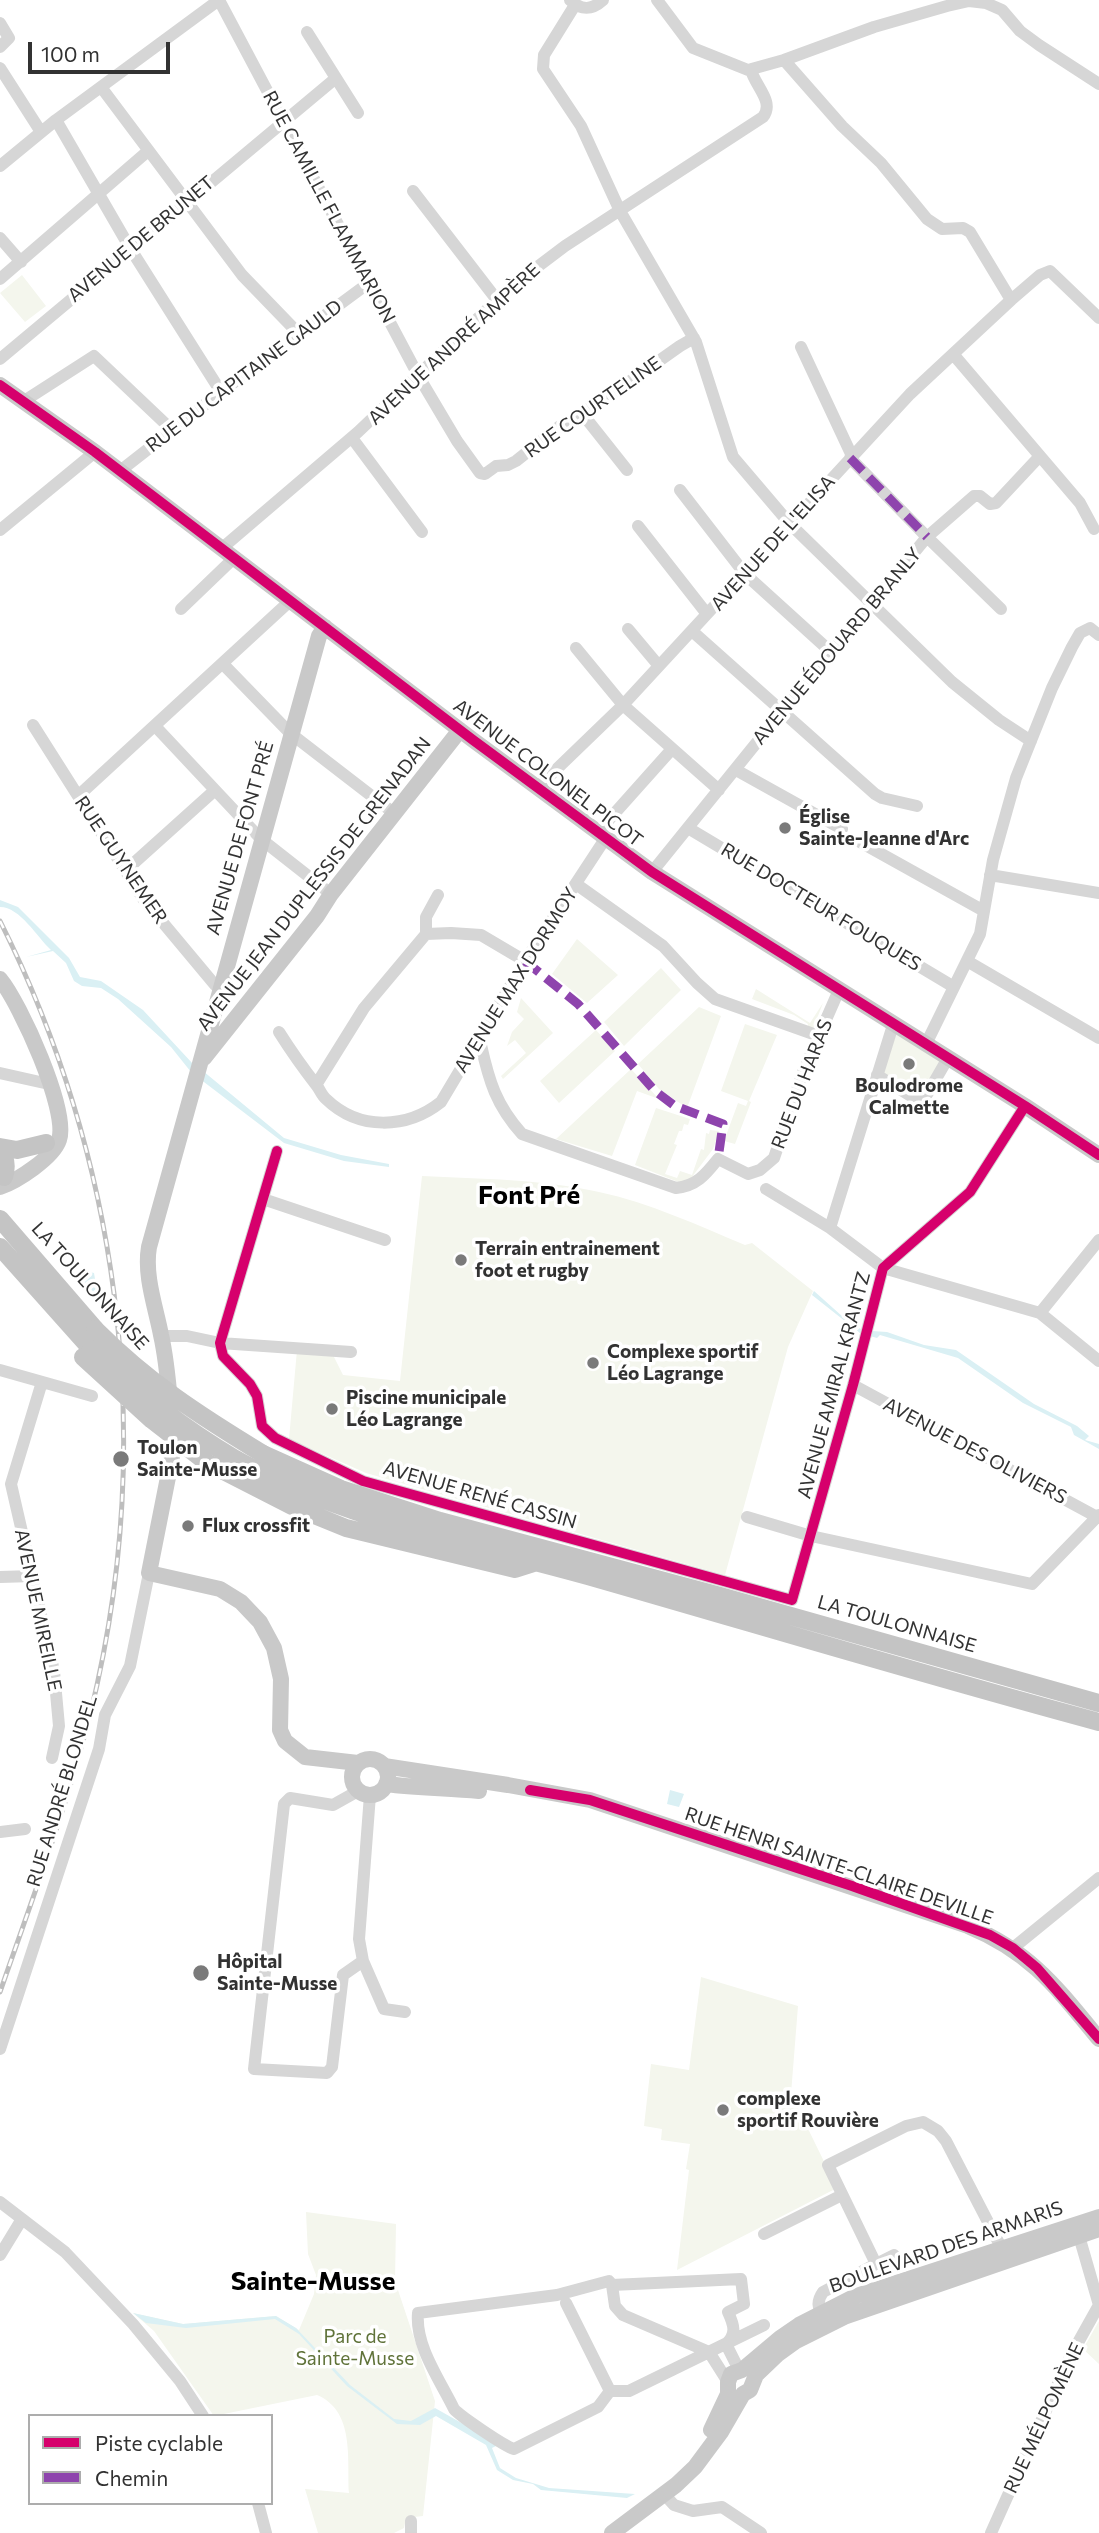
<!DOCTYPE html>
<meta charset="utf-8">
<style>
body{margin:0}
#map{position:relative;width:1099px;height:2533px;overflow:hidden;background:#fff;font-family:Commissioner,sans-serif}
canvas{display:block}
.legend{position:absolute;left:28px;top:2414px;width:245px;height:91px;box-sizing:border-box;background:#fff;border:2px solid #adadad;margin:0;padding:9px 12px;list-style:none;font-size:21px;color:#323232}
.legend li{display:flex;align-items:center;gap:14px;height:35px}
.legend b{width:35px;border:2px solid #adadad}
.scale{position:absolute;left:28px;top:42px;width:142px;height:32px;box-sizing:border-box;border:4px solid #323232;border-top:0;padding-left:9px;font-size:21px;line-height:24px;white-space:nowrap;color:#323232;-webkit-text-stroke:5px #fff;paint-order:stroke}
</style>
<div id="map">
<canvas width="1099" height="2533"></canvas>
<ul class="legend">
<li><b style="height:9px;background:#d6006c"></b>Piste cyclable</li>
<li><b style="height:9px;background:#8e44ad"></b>Chemin</li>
</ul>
<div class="scale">100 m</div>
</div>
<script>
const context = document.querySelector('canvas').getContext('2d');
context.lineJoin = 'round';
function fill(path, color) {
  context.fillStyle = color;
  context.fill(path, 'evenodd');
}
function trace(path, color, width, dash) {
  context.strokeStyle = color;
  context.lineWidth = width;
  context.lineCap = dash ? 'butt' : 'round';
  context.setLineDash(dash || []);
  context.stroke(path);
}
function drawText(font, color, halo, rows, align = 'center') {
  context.font = font + ' Commissioner,sans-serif';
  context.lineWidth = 7;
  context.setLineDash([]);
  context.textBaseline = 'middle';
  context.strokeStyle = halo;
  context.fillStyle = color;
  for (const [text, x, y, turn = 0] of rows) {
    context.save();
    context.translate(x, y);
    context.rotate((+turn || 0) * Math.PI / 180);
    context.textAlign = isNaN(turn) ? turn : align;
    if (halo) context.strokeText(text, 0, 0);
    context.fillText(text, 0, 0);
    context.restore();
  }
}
fill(new Path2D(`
 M22 275 46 306 25 322 0 293Z
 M577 939 618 975 587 1003 552 974Z
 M661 968 681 990 624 1046 604 1022Z
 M756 989 810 1023 823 1003 813 1029H808V1024L794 1015 752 999Z
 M521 998 553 1033 503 1079 501 1076 526 1053 515 1040 507 1046 512 1032 524 1019 517 1012Z
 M699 1007 721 1016 687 1108 659 1089 638 1064Z
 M745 1024 777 1035 749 1101 751 1102 735 1144 724 1141 738 1103 746 1106 748 1101 721 1091Z
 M596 1030 615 1051 559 1103 540 1081Z
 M895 1030 943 1060 921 1100 879 1074Z
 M631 1069 659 1099 637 1091 612 1156 556 1139Z
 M656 1108 690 1119 688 1125 684 1124 682 1131H679L674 1144 677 1145 665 1174 677 1178 680 1171 692 1175 701 1149 704 1150 706 1133 709 1134 710 1130 719 1131 713 1149 686 1185 635 1165Z
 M422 1176C481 1179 541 1179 599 1192 650 1203 697 1225 745 1245L752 1243 813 1291 788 1347 725 1575 366 1473 289 1439 297 1350 332 1353 343 1375 400 1381Z
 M701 1977 798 2006 791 2094 837 2188 677 2270 689 2170 686 2169 690 2144 661 2140 662 2129 644 2126 651 2064 689 2070Z
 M306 2212 396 2224 395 2281 435 2401 423 2516 406 2518 404 2528 394 2533H318L305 2489 349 2493C347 2459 355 2411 317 2395L214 2416 154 2331 133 2313 183 2324 276 2316 299 2330 314 2294 316 2275 308 2254Z
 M1099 2321V2364L1083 2349Z`), '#f4f6ed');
fill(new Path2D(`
 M0 900 18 907 69 958 80 977 101 981 143 1010 193 1064 191 1072 171 1047 118 999 101 988 82 986 74 981 66 963 53 951 26 957 51 950C37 937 20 907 0 907Z
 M203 1071 284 1138 341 1155 389 1164V1167L344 1161 284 1143 200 1079Z
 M90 1272 94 1273 98 1297 95 1300 77 1281Z
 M814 1291 852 1325 861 1329 860 1333 812 1295Z
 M872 1331 887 1332 924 1345 956 1350 1034 1404 1077 1426 1089 1436 1085 1440 1099 1444V1449L1074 1435 1071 1427 1023 1403 958 1358 880 1335 877 1338 870 1336Z
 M670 1790 684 1794 679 1807 667 1804Z
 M133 2313 183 2324 276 2316 296 2328 350 2385 394 2419 411 2421 435 2408 481 2434 496 2446 492 2448 500 2468 516 2478 549 2488 635 2494 627 2498 541 2490 533 2484 513 2480 497 2470 486 2445 436 2416 420 2425 397 2424 347 2386 299 2334 275 2319 186 2328 146 2323Z`), '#daf0f4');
trace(new Path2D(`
 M219 0 419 377 457 441 480 473 485 474 496 466 508 465 516 461 560 426 605 399 680 346 694 338
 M570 0C582 11 592 10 603 0
 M657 0 693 48 748 70 784 60 874 27 947 6 969 1 986 3 1002 10 1020 31 1039 45 1099 84
 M575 5 544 55 543 69 581 126 620 211 696 342 733 457 790 524 952 682 999 720 1031 741
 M0 23 9 38 0 47
 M307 32 358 113
 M784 60 842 126 881 163 927 219 942 229 963 228 970 232 1011 300 1040 275 1050 271 1099 318
 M0 68 41 132
 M101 87 242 275 299 334
 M56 120 130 248 221 392
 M0 166 56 120 219 0
 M413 191 497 300
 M0 238 21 262
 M0 279 148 151
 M801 347 852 456
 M953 354 1080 503 1094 529
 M0 359 336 78
 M24 401 94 356 172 430
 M581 412 627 470
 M352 438 422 532
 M850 458 927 537 1001 609
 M120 471 221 392 370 282
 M680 490 745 574 831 652
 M638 526 707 614
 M0 530 95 452
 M221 549 358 432 497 300 524 277 565 246 763 117C775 102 755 86 751 70
 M181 609 233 559
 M628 629 659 666
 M692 631 875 794 882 798 917 806
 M576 648 623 705 719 790
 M223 664 290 733 395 814
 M33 725 144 900 215 985 220 987
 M155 726 261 839 331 894
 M736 770 842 829
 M537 788 623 705 910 394 1011 300
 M78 796 290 601
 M688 828 954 987
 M597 833 672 749
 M860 842 984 911
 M125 871 214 791
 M652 872 783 710 927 537 974 496H980L990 504 996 503 1039 457
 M990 875 1099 893
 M576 884 663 946 697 983 715 999 819 1036
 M426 934V917L438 895
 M967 961 1099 1038
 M279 1032C291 1051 303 1068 317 1086 320 1090 322 1096 326 1099 359 1131 407 1129 441 1102L525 961 605 839
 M477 1041 481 1045C489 1081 496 1105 522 1134L676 1188C697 1186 706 1174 718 1159L748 1174 760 1170 774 1158 803 1072 839 990
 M926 1044 980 934 993 860 1016 778 1052 688 1072 647 1080 633 1090 628 1099 635
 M0 1073 49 1084
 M877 1075 922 1103 948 1058
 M316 1085 364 1008 426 934 451 933 481 935 525 961
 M277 1151 220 1343 223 1356 250 1384 257 1396 262 1426 275 1438 363 1481 792 1600 853 1385 883 1268 970 1192 1025 1106
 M766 1189 830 1228 883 1268 1040 1313 1099 1361
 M263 1199 385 1240
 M830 1228 893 1025
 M1040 1313 1099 1240
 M161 1336H187L220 1343 351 1352
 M0 1370 92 1396
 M42 1382 11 1484 54 1671 59 1726 52 1758
 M853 1385 1099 1518
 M747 1517 811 1536 1032 1584 1099 1515
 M0 1577 33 1576
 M358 1791 333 1805 290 1798 284 1804 254 2069 327 2073 332 2067 343 1975 363 1961
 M370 1795 359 1939 363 1961 384 2009 405 2012
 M0 1832 25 1829
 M1013 1948 1099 1878
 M0 2049 99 1749 105 1715 130 1666 149 1573
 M0 2202 65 2252 133 2324 180 2381 203 2416
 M764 2234 842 2195
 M1079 2236 1099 2305
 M0 2255 22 2219
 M876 2264 894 2255
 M612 2285 615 2306 623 2315 709 2352 728 2382
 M566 2303 610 2391
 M821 2313C817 2306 818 2299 823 2292L876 2264 828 2165 906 2126 923 2122 938 2131 946 2141 1002 2249
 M726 2344C737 2334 734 2325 728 2312L744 2304 741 2279 612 2285 609 2281 557 2295 418 2313C415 2346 440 2380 454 2409 460 2416 504 2446 514 2449L598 2407 610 2391H629L764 2325
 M726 2344 739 2370
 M664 2494 674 2505 693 2511 722 2507 761 2533
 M258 2503 266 2533
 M411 2521V2533
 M991 2533 1070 2357 1099 2305`), '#d6d6d6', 12);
trace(new Path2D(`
 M0 385 95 452 473 740 652 872 1025 1106 1099 1155
 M0 979C20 1003 69 1111 59 1140 53 1158 17 1181 0 1187
 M204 1058 317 916 331 894 460 730
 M170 1402C168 1379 166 1357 161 1335 156 1308 144 1276 149 1247L319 636 325 627
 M173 1428V1452L149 1573 220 1589 241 1602 260 1622 274 1648 281 1679 280 1730 285 1741 305 1757 358 1763
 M352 1777a18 18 0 1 1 36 0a18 18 0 1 1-36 0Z
 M384 1766 508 1785 590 1800 968 1926C1031 1952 1057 1988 1099 2039
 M386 1784C417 1788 448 1788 479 1791
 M711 2430 728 2394V2382L731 2374 742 2370 780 2338 799 2325 856 2296 1099 2217
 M612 2533 676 2485 695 2467 721 2432 743 2394 750 2390 756 2375 778 2354 796 2341 844 2317 1099 2229`), '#c9c9c9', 16);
trace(new Path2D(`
 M0 1147 17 1150 46 1143
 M0 1151C7 1159 7 1167 4 1177
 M0 1219 95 1329
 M0 1247 91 1349
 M263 1454 341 1489 440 1521 720 1596 1099 1703
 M237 1460C347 1520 469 1543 588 1576 759 1625 928 1676 1099 1722
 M206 1462 292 1506 346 1528 515 1569 537 1562`), '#c4c4c4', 18);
const rail = new Path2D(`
 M0 921C118 1156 154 1427 97 1685 74 1789 35 1891 0 1992`);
trace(rail, '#bebebe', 5);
trace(rail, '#fff', 2.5, [8]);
trace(new Path2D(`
 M95 1329C149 1383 199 1415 263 1454
 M91 1349C136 1392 183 1428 237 1460
 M83 1357 152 1420 206 1462`), '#c4c4c4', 18);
trace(new Path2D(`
 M850 458 927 537
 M525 961 578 1004 655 1091 675 1106 723 1124 718 1159`), '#8e44ad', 9, [18, 9]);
trace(new Path2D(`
 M0 385 95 452 473 740 652 872 1025 1106 1099 1155
 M277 1151 220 1343 223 1356 250 1384 257 1396 262 1426 275 1438 363 1481 792 1600 853 1385 883 1268 970 1192 1025 1106
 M530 1790 590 1800 852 1886 990 1935 1013 1948 1037 1968 1099 2039`), '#d6006c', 10);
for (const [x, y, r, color] of [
 [785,828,7,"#7a7a7a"],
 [909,1064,7,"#7a7a7a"],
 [461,1260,7,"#7a7a7a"],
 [593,1363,7,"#7a7a7a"],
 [332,1409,7,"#7a7a7a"],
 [121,1459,9,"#7a7a7a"],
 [188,1526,7,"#7a7a7a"],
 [201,1973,9,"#7a7a7a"],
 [723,2110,7,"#7a7a7a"]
]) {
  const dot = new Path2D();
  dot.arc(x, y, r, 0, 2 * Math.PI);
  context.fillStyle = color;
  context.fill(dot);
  trace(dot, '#fff', 2.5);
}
drawText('19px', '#323232', '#fff', [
 ["RUE CAMILLE FLAMMARION",329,207,62],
 ["AVENUE DE BRUNET",141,239,-40],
 ["AVENUE ANDRÉ AMPÈRE",454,344,-43],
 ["RUE DU CAPITAINE GAULD",244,376,-37],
 ["RUE COURTELINE",593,407,-35],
 ["AVENUE DE L'ELISA",773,543,-48],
 ["AVENUE ÉDOUARD BRANLY",837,646,-50],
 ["AVENUE COLONEL PICOT",548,773,37],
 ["AVENUE DE FONT PRÉ",240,838,-74],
 ["RUE GUYNEMER",121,860,56],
 ["AVENUE JEAN DUPLESSIS DE GRENADAN",314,884,-52],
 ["RUE DOCTEUR FOUQUES",821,907,31],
 ["AVENUE MAX DORMOY",516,980,-58],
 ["RUE DU HARAS",802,1084,-69],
 ["LA TOULONNAISE",90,1286,48],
 ["AVENUE AMIRAL KRANTZ",834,1385,-75],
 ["AVENUE DES OLIVIERS",975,1451,28],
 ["AVENUE RENÉ CASSIN",480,1495,16],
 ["AVENUE MIREILLE",38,1610,78],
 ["LA TOULONNAISE",897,1624,16],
 ["RUE ANDRÉ BLONDEL",62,1791,-73],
 ["RUE HENRI SAINTE-CLAIRE DEVILLE",839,1866,19],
 ["BOULEVARD DES ARMARIS",946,2247,-19],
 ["RUE MÉLPOMÈNE",1044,2418,-65]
]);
drawText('bold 19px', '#323232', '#fff', [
 ["Église",799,817],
 ["Sainte-Jeanne d'Arc",799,839],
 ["Boulodrome",909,1086,"center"],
 ["Calmette",909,1108,"center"],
 ["Terrain entrainement",475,1249],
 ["foot et rugby",475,1271],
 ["Complexe sportif",607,1352],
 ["Léo Lagrange",607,1374],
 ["Piscine municipale",346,1398],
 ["Léo Lagrange",346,1420],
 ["Toulon",137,1448],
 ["Sainte-Musse",137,1470],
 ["Flux crossfit",202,1526],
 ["Hôpital",217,1962],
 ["Sainte-Musse",217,1984],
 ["complexe",737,2099],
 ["sportif Rouvière",737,2121]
], 'left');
drawText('19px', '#60733a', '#fff', [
 ["Parc de",355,2337],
 ["Sainte-Musse",355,2359]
]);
drawText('bold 26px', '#000', '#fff', [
 ["Font Pré",529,1195],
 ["Sainte-Musse",313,2281]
]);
</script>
